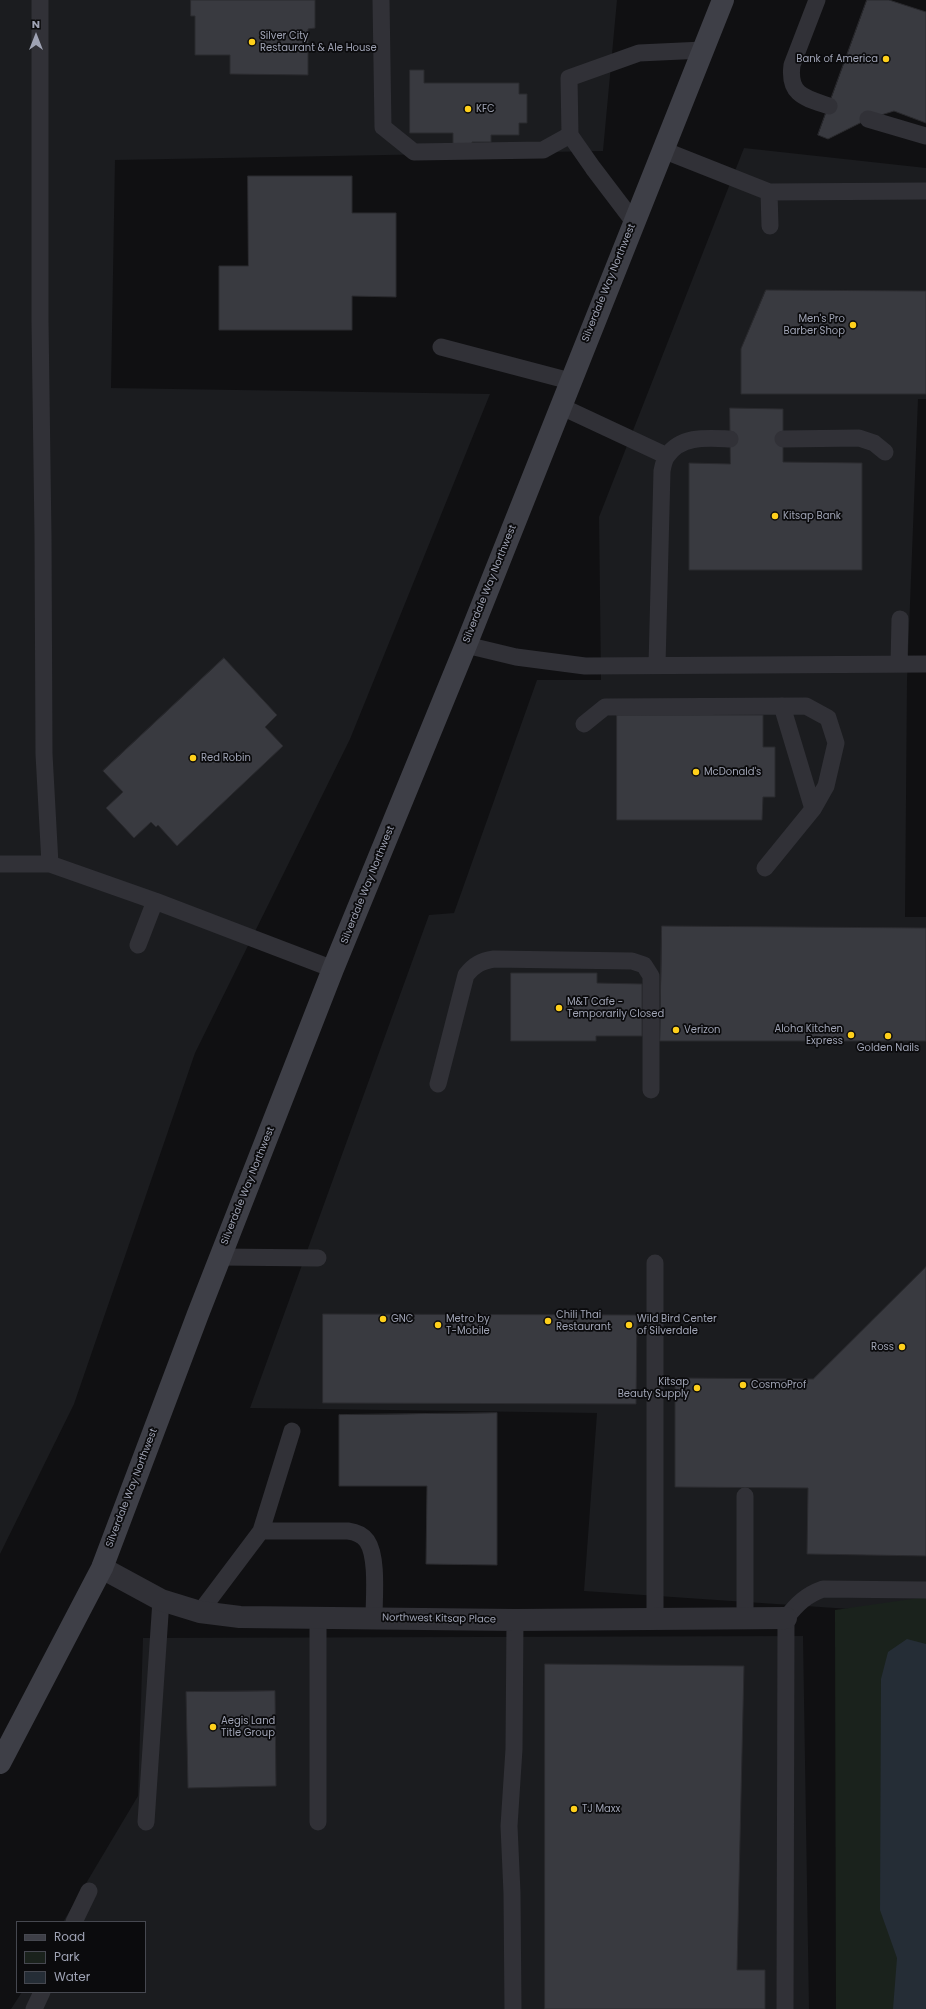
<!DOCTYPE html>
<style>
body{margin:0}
#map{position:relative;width:926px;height:2009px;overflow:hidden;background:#101012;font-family:Poppins,sans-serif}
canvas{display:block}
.legend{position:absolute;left:16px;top:1921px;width:130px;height:72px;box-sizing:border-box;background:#0b0b0d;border:1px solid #464850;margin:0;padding:5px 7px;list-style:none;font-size:12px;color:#9fa3b4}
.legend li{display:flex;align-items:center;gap:8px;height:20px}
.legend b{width:20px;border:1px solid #464850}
.north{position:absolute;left:16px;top:16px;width:40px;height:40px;-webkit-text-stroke:3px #0b0b0d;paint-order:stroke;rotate:0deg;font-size:11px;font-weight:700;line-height:16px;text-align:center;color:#9fa3b4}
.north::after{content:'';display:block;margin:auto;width:14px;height:18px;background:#9fa3b4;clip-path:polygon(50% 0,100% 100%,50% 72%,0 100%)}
</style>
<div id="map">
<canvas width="926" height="2009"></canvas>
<ul class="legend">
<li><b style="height:5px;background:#3e3f47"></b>Road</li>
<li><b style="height:11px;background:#1a221c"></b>Park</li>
<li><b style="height:11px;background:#252d36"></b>Water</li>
</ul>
<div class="north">N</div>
</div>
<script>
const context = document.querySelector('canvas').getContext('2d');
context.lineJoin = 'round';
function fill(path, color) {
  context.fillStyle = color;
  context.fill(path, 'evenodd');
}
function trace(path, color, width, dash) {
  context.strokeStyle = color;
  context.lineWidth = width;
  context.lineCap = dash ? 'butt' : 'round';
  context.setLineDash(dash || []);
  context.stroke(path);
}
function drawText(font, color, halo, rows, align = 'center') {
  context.font = font + ' Poppins,sans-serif';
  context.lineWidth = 3.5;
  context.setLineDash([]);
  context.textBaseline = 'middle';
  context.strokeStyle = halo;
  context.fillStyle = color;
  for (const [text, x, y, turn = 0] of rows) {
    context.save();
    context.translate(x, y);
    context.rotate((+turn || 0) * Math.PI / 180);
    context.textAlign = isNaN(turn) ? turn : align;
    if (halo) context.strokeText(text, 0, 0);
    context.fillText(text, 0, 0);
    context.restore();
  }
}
fill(new Path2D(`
 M0 0H617L603 151 115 160 111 388 490 394 350 739 195 1053 74 1404 0 1554Z
 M744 148 926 168V399H918L907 681 905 917H926V1609L894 1612 584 1591 597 1413 250 1408 429 915 454 913 537 680H601L599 517Z
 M803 1636 809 2009H11L22 1992H145V1922H63L138 1796 143 1638Z`), '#1b1c1f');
fill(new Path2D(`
 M926 1597V2009H836L835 1610Z`), '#1a221c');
fill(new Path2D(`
 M907 1639 926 1644V2009H893L897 1958 880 1910 881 1679 888 1652Z`), '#252d36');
const building = new Path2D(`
 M191 0H315V28L308 29V75L230 74V55H195V16H191Z
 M867 0H889L926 12V123L894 111 868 119 828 139 818 135Z
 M410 70H424V83H519V94H527V123H519V135H491V142H472V150H453V133H410Z
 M248 176H352V213H396V297L352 296V330H219V266H248Z
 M766 290 926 291V394H741V349Z
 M730 408 783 409V462L862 463V570H689V463L730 464Z
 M224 658 277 715 265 727 283 746 177 846 158 825 156 827 151 822 134 838 106 808 123 792 103 771Z
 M617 715H763V747H775V797H763L762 820H617Z
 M662 926 926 928V1041H660Z
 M511 973H597V983L642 984V1036H596V1041H511Z
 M926 1267V1556L807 1554 808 1488 675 1487V1378L813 1379Z
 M323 1314 637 1315 636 1404 323 1403Z
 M497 1413V1565L426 1564 427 1486H339V1415Z
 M545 1664 744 1666 737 1970H765V2009H545Z
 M275 1691 276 1786 188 1788 186 1692Z`);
fill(building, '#393a40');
trace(building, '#2a2a2e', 1);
trace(new Path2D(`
 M40 0V321L43 536 44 754 50 864
 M381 0 383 127 414 152 543 150 570 135
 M817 0 792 65C788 95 805 98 829 106
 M868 119 926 136
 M663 150 769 192 926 191
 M769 192 770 226
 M634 222 593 168 570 135 569 78 639 53 703 50
 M441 347 570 381
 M560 406 667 456
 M783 439 859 438 874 443 885 452
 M466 645 516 657 585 666 926 664
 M899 664 900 619
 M657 665 662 471C663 466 664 460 667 456 681 435 708 438 730 439
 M782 706 813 809
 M584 724 605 707 806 706 828 718 836 743 826 786 813 809 765 868
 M0 864H50L155 901 333 969
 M138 945 155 901
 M438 1084 466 975C474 965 481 961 494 959L632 961 644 965 651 976V1090
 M221 1257 318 1258
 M745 1496V1618
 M261 1531H348C356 1532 362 1534 367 1541 378 1557 374 1598 374 1618
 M200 1612 261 1531 292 1431
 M655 1619V1263
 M146 1822 161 1600
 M318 1822V1618
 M74 1922 89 1891
 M34 2009 42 1992
 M513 2009 512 1893 509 1826 514 1749 515 1620
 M785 2009 786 1618C797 1604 806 1595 823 1589L926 1590`), '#313137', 17);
trace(new Path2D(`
 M102 1568 161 1600 200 1612 240 1617 515 1620 786 1618`), '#313137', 22);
trace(new Path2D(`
 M0 1763 102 1568 198 1314 333 969 466 645 723 0`), '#3e3f47', 22);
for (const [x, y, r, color] of [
 [252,42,4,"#ffd01b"],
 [886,59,4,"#ffd01b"],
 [468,109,4,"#ffd01b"],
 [853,325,4,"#ffd01b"],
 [775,516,4,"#ffd01b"],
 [193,758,4,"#ffd01b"],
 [696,772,4,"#ffd01b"],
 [559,1008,4,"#ffd01b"],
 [676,1030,4,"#ffd01b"],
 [851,1035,4,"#ffd01b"],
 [888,1036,4,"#ffd01b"],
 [383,1319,4,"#ffd01b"],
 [548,1321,4,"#ffd01b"],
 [438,1325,4,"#ffd01b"],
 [629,1325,4,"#ffd01b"],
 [902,1347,4,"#ffd01b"],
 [743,1385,4,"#ffd01b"],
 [697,1388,4,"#ffd01b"],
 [213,1727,4,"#ffd01b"],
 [574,1809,4,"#ffd01b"]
]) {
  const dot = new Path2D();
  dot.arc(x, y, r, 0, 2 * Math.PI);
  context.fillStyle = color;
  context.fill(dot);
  trace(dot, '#0b0b0d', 1.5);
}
drawText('10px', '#9fa3b4', '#0b0b0d', [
 ["Silver City",260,36],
 ["Restaurant & Ale House",260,48],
 ["Bank of America",878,59,"right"],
 ["KFC",476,109],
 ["Men's Pro",845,319,"right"],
 ["Barber Shop",845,331,"right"],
 ["Kitsap Bank",783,516],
 ["Red Robin",201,758],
 ["McDonald's",704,772],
 ["M&T Cafe -",567,1002],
 ["Temporarily Closed",567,1014],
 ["Aloha Kitchen",843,1029,"right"],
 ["Express",843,1041,"right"],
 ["Verizon",684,1030],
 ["Golden Nails",888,1048,"center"],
 ["Chili Thai",556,1315],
 ["Restaurant",556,1327],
 ["GNC",391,1319],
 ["Metro by",446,1319],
 ["T-Mobile",446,1331],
 ["Wild Bird Center",637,1319],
 ["of Silverdale",637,1331],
 ["Ross",894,1347,"right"],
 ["Kitsap",689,1382,"right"],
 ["Beauty Supply",689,1394,"right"],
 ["CosmoProf",751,1385],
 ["Aegis Land",221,1721],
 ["Title Group",221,1733],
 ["TJ Maxx",582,1809]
], 'left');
drawText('10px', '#9fa3b4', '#0b0b0d', [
 ["Silverdale Way Northwest",609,283,-68],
 ["Silverdale Way Northwest",490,584,-68],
 ["Silverdale Way Northwest",368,885,-68],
 ["Silverdale Way Northwest",248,1186,-68],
 ["Silverdale Way Northwest",132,1488,-69],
 ["Northwest Kitsap Place",439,1619,1]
]);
</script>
